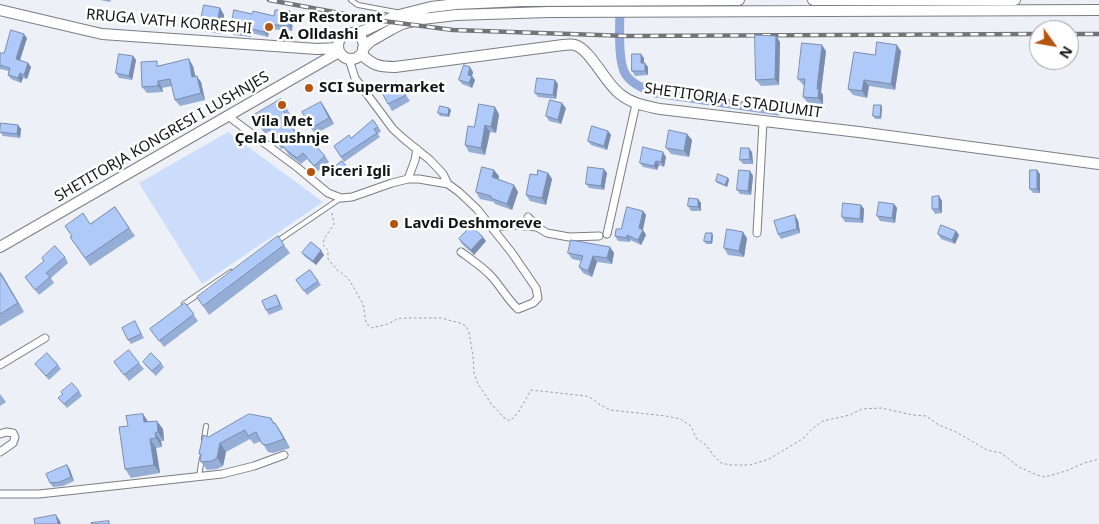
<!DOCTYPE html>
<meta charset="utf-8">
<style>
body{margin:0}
#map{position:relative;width:1099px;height:524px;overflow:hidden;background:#edf0f6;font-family:"Noto Sans",sans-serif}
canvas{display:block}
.north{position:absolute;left:1029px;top:20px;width:50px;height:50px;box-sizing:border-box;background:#fff;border:1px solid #a1a1a2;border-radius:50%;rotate:122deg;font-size:14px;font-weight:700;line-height:20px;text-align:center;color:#131416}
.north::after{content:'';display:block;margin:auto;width:18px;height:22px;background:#b65511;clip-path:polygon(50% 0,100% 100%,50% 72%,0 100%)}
</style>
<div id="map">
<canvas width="1099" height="524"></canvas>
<div class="north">N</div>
</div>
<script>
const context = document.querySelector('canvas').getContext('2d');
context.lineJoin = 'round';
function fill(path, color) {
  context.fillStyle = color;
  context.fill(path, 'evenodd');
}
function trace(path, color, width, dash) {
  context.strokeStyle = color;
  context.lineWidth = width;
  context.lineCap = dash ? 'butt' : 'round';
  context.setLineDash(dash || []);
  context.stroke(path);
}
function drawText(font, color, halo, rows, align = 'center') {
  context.font = font + ' "Noto Sans",sans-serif';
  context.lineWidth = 5;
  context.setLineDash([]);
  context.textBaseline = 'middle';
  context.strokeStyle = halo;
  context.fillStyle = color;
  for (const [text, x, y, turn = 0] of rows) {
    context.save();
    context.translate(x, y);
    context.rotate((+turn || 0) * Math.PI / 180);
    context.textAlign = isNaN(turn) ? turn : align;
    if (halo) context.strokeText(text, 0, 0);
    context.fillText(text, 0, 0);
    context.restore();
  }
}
fill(new Path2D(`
 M228 132 323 202 202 284 139 183Z`), '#ccddfb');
trace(new Path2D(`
 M620 5C620 22 617 62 626 75 633 85 645 89 656 93L778 111`), '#91aad9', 9);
const lane = new Path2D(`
 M351 0 358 5 396 12
 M276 242 341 198
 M184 304 231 272
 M204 439 206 426
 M199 476 202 458`);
const street = new Path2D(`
 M349 59 355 78 393 129 404 139 430 160 443 174 448 184
 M228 116 298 168 328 193 341 198 352 197 392 183 408 179H419L448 184 459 192 477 209 512 253 536 288 538 298 533 303 518 309C508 300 501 287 492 277 483 267 472 260 461 252
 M408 179 415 160 417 149
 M528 217 537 227
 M491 227 515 225 537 227 547 233 569 237 599 236
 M757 233 763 122
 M607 234 636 104
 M0 365 45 338
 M0 434 6 432 13 433 15 437 13 443 0 452
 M0 494H39L76 490 222 474 254 466 284 455`);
const secondary = new Path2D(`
 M813 0H1015
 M0 10 102 34 317 49 338 48
 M338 46a13 13 0 1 1 26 0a13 13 0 1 1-26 0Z
 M355 34 368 29 395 16 431 7 456 4 522 1 739 0
 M363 48 371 41 392 29 402 24 422 19 456 15 549 12 1099 10
 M361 54C373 65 378 67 395 67L563 45C566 45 571 44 575 45 591 50 605 83 620 94 632 104 646 106 660 109L859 132 1099 164
 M0 247 339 52`);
trace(lane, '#7a7d82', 6);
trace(street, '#7a7d82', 9);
trace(secondary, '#7a7d82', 12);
trace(new Path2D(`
 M332 213 334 224 324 239 323 245 328 250V259L337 270 343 274 350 281 363 304 366 323 372 328 388 324 397 319 404 318H441L460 323 466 326 469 332 473 356 474 373 478 384 492 405 498 411 503 417 510 421 518 413 531 390 586 396 593 399 599 404 610 410 666 416 680 419 691 426 696 438 706 445 714 456 721 463 730 465H750L769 459 804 438 812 429 823 421 850 415 862 409 881 408 913 415 926 416 939 425 956 432 987 450 1001 453 1019 467 1037 475 1045 477 1066 471 1084 463 1099 459`), '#999ca0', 1, [2.5, 2.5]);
trace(lane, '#fff', 4);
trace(street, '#fff', 7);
trace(secondary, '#fff', 10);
const rail = new Path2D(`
 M269 0 383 21 453 30 628 36 1039 34
 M1069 34H1099`);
trace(rail, '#737478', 4.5);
trace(rail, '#fff', 2.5, [8]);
fill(new Path2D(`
 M100 0H111L110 2Z
 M220 8 224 15 221 34 204 31 200 25Z
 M290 11 293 16 292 31 269 29 268 37 251 33V37L234 35 231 30 252 14 274 16Z
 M776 36 780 42 779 85 761 86 756 80Z
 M27 38 20 60 28 63 31 67 27 79 23 78 21 83 11 79 8 75 9 71 0 69V53H4Z
 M826 51 821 92 823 95V104L808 103 803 97 805 85H803L798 79Z
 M901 51 895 90 869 86 867 98 853 95 848 89 875 55Z
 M133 56 136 60 132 80 119 78 116 73Z
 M644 58V63L648 67V75L635 76 632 71Z
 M160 65 193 66 195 76 201 82 205 100 180 106 175 100 172 86 162 88 163 92 147 93 142 87Z
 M473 72 472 76 475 80 472 88 462 84 459 80Z
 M397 82 410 101 392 111 388 104Z
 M558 84 556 99 538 97 535 93Z
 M321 102 325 108 334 124 315 134 311 128Z
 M285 105 290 114 287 116 300 141 325 156 329 162 318 171 307 159 301 164 289 155 284 148 281 149 270 131 265 134 261 128Z
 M881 105 882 107 881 119H875L873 116Z
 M449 108 451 110 449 117 440 116 438 113Z
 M566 108 561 124 549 121 546 116Z
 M499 114 496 133 490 132 485 155 469 152 465 145 474 127Z
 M373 120 381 131 378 134 380 137 344 162 334 146 351 138Z
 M18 125 21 129 20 138 3 136 0 132Z
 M608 131 611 135 607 150 591 145 588 141Z
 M687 134 692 140 689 157 671 154 666 148Z
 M752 152 753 164H743L740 160Z
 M666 157 664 167 659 165 657 170 643 167 640 163Z
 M342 161 349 169 343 174 336 166Z
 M750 171 753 176 751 195 740 194 737 190Z
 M548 173 552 179 546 205 530 201 526 195 537 175Z
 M607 173 604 190 589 188 586 184Z
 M1040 174V193H1033L1030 189Z
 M499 176 498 180 514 185 518 192 512 210 495 204 494 202 480 199 476 192Z
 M728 178 729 180 727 187 717 183 716 181Z
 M698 199 701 203V211H691L688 206Z
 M942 201V213L935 214 932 209Z
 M894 204 897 208 895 223 880 221 877 216Z
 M861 205 864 209 863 223 845 222 842 217Z
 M115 207 135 236 90 266 70 237Z
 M643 211 646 215 643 230 646 235 641 245 630 240V242L618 241 615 236 621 229Z
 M798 220 800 233 781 239 778 234Z
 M956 231 959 235 955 244 941 239 938 234Z
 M712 233 713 236 712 244H706L704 241Z
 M747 238 744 257 728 255 724 248Z
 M459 239 486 241 474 255 462 244Z
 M284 245 290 253 209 315 197 297Z
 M610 247 614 253 612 264 597 262 592 277 583 273 579 267 581 261 572 259 568 253Z
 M302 253 324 255 316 265 305 257Z
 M65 257 68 263 51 278 54 283 39 295 25 277Z
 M310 270 321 285 307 295 296 280Z
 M0 272 24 312 0 326Z
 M276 295 279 300 283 309 269 315 266 310Z
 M185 303 198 321 164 347 150 329Z
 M135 321 144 338 131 344 128 340Z
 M114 362 139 363 144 369 129 381Z
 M143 362 161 363 164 367 156 376 146 366Z
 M35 364 58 365 61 369 49 380Z
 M79 391 82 396 67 408 58 398Z
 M0 394 6 402 0 406Z
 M143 414 148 422 163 429 164 441H161L162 447 156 448 160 473 131 478 125 469 128 426Z
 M271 418 274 423H275L281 432 290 448 273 453 268 452 261 441 254 444 250 439 226 452 223 466 217 469 207 470 201 462V457L199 454 208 437Z
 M67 465 70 470 74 481 63 486 53 487 50 483Z`), '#96add6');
fill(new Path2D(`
 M220 8 224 15 221 34 216 28Z
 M290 11 293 16 292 31 289 26Z
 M266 24 269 29 268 37 264 32Z
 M248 28 251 33V37L247 32Z
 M24 34 27 38 19 63 16 59Z
 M776 36 780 42 779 85 775 79Z
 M822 45 826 51 821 92 823 95V104L818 98 817 89Z
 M897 45 901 51 895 90 891 84Z
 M641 54 644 58V67L641 63Z
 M133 56 136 60 132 80 129 76Z
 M189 59 193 66 197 83 192 77Z
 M28 63 31 67 27 79 24 75Z
 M645 63 648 67V75L645 71Z
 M470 67 473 72 472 76 475 80 472 88 469 83 468 75Z
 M20 73 23 78 21 83 18 78Z
 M197 76 201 82 205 100 201 93Z
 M555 80 558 84 556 99 553 95Z
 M864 80 869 86 867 98 862 91Z
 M158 81 162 88 163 92 158 86Z
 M321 102 325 108 334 124 329 118Z
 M562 103 566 108 561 124 558 120Z
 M881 105 882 107 881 119 880 117Z
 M495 107 499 114 496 133 491 127Z
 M449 108 451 110 449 117 448 115Z
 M283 110 287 116 304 147 300 141Z
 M18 125 21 129 20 138 17 134Z
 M485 125 490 132 485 155 481 148Z
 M608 131 611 135 607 150 604 146Z
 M687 134 692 140 689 157 684 151Z
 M749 148 752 152 753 164 750 159Z
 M663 152 666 157 664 167 661 162Z
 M656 161 659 165 657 170 654 166Z
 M604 169 607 173 604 190 601 186Z
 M494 170 499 176 497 184 492 177Z
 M1037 170 1040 174V193L1037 189Z
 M750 171 753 176 751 195 748 191Z
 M548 173 552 179 546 205 542 198Z
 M728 178 729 180 727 187 725 185Z
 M514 185 518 192 512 210 507 204Z
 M939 196 942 201V213L939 209Z
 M698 199 701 203V211L698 207Z
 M894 204 897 208 895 223 892 218Z
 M861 205 864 209 863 223 860 219Z
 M643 211 646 215 642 233 643 230 646 235 641 245 638 240 639 228Z
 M795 215 798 220 800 233 797 229Z
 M956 231 959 235 955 244 952 240Z
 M743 232 747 238 744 257 739 251Z
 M712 233 713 236 712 244 711 242Z
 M627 235 630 240V242L627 238Z
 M483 237 486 241 474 255 471 250Z
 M610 247 614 253 612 264 607 258Z
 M321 250 324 255 316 265 313 261Z
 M593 256 597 262 592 277 588 271Z
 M0 272 3 276 24 312 18 303Z
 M143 414 149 423 144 422Z
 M157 421 163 429 164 441 158 432Z
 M275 423 281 432 290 448 284 439Z
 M155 433 161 441 162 447 156 438Z
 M150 439 156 448 160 473 154 465Z
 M220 443 226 452 223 466 217 458Z
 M67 465 70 470 74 481 71 477Z
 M56 515 60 521 61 524H58Z`), '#7a8dae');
const building = new Path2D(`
 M204 5 220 8 216 28 200 25Z
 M234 10 252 14 253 11 274 16 275 10 290 11 289 26 266 24 264 32 248 28 247 32 231 30Z
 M11 30 24 34 16 59 28 63 24 75 20 73 18 78 8 75 10 68 0 65V53H4Z
 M755 35 776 36 775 79 756 80Z
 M877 42 897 45 891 84 864 80 862 91 848 89 854 52 875 55Z
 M802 43 822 45 817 89H819L818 98 803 97 805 79H798Z
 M119 54 133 56 129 76 116 73Z
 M632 54H641V63H645V71H632Z
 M189 59 192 77 197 76 201 93 175 100 170 79 158 81V86L142 87 141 62 157 61V66Z
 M464 65 470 67 468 75 472 76 469 83 459 80Z
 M537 78 555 80 553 95 535 93Z
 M397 82 406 95 388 104 380 89Z
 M281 99 286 108 283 110 300 141 307 136 325 156 314 166 303 153 297 158 285 149 280 142 277 143 267 125 261 128 254 115Z
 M550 100 562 103 558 120 546 116Z
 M321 102 329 118 311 128 302 112Z
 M479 104 495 107 491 127 485 125 481 148 465 145 468 126 474 127Z
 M874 105H881L880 117 873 116Z
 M440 106 449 108 448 115 438 113Z
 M373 120 378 127 374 129 377 133 341 157 334 146 349 135 351 138Z
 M1 123 18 125 17 134 0 132Z
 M592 126 608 131 604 146 588 141Z
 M669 130 687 134 684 151 666 148Z
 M643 147 663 152 661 162 656 161 654 166 640 163Z
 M741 148H749L750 159 740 160Z
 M342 161 347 167 341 172 336 166Z
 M482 167 494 170 492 177 514 185 507 204 491 198V196L476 192Z
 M588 167 604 169 601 186 586 184Z
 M538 170 548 173 542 198 526 195 530 174 537 175Z
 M739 170 750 171 748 191 737 190Z
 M1030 170H1037V189H1030Z
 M718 174 728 178 725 185 716 181Z
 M939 196V209H932V197Z
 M689 198 698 199V207L688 206Z
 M879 202 894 204 892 218 877 216Z
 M843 203 861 205 860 219 842 217Z
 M115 207 129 228 85 258 70 237 72 236 65 226 83 213 90 224Z
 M627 207 643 211 639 228 643 230 638 240 627 235V238L615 236 616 229H621Z
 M795 215 797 229 778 234 774 221Z
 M941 225 956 231 952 240 938 234Z
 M471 226 483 237 471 250 459 239Z
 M727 229 743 232 739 251 724 248Z
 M706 233H712L711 242 704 241Z
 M278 236 284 245 203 306 197 297Z
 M571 240 610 247 607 258 593 256 588 271 579 267 583 256 568 253Z
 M311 242 321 250 313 261 302 253Z
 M55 246 65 257 46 273 50 277 35 290 25 277 44 261 42 258Z
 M310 270 318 281 304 291 296 280Z
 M0 273 18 303 0 314Z
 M276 295 280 305 266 310 262 301Z
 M185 303 194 314 159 341 150 329Z
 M135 321 141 334 128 340 122 328Z
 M129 350 139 363 124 375 114 362Z
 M47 353 58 365 46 376 35 364Z
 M151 353 161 363 152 371 143 362Z
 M72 383 79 391 64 404 58 398 63 394 61 392Z
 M143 414 144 422 157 421 158 432 155 433 156 438 150 439 154 465 125 469 119 427 128 426 126 416Z
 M249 414 271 418 273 423H275L284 439 267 445 262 444 256 432 248 436 245 430 220 443 217 458 212 461 201 462 200 460 201 454H199L203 435 208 437Z
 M67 465 71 477 60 482 50 483 46 474Z
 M56 515 58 524H35L34 519Z
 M109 521V524H91V523Z`);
fill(building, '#afc9f9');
trace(building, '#7a8dae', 1);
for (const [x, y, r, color] of [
 [269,27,5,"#b65511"],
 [309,88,5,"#b65511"],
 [282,105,5,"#b65511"],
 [311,172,5,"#b65511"],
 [394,224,5,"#b65511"]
]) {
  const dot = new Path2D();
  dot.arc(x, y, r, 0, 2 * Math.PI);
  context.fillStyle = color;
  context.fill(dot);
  trace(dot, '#fff', 2);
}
drawText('bold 15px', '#131416', '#fff', [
 ["Bar Restorant",279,18],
 ["A. Olldashi",279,35],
 ["SCI Supermarket",319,88],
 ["Vila Met",282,122,"center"],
 ["Çela Lushnje",282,139,"center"],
 ["Piceri Igli",321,172],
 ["Lavdi Deshmoreve",404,224]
], 'left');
drawText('15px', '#131416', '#fff', [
 ["RRUGA VATH KORRESHI",169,22,5],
 ["SHETITORJA E STADIUMIT",733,101,8],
 ["SHETITORJA KONGRESI I LUSHNJES",162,137,-30]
]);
</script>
